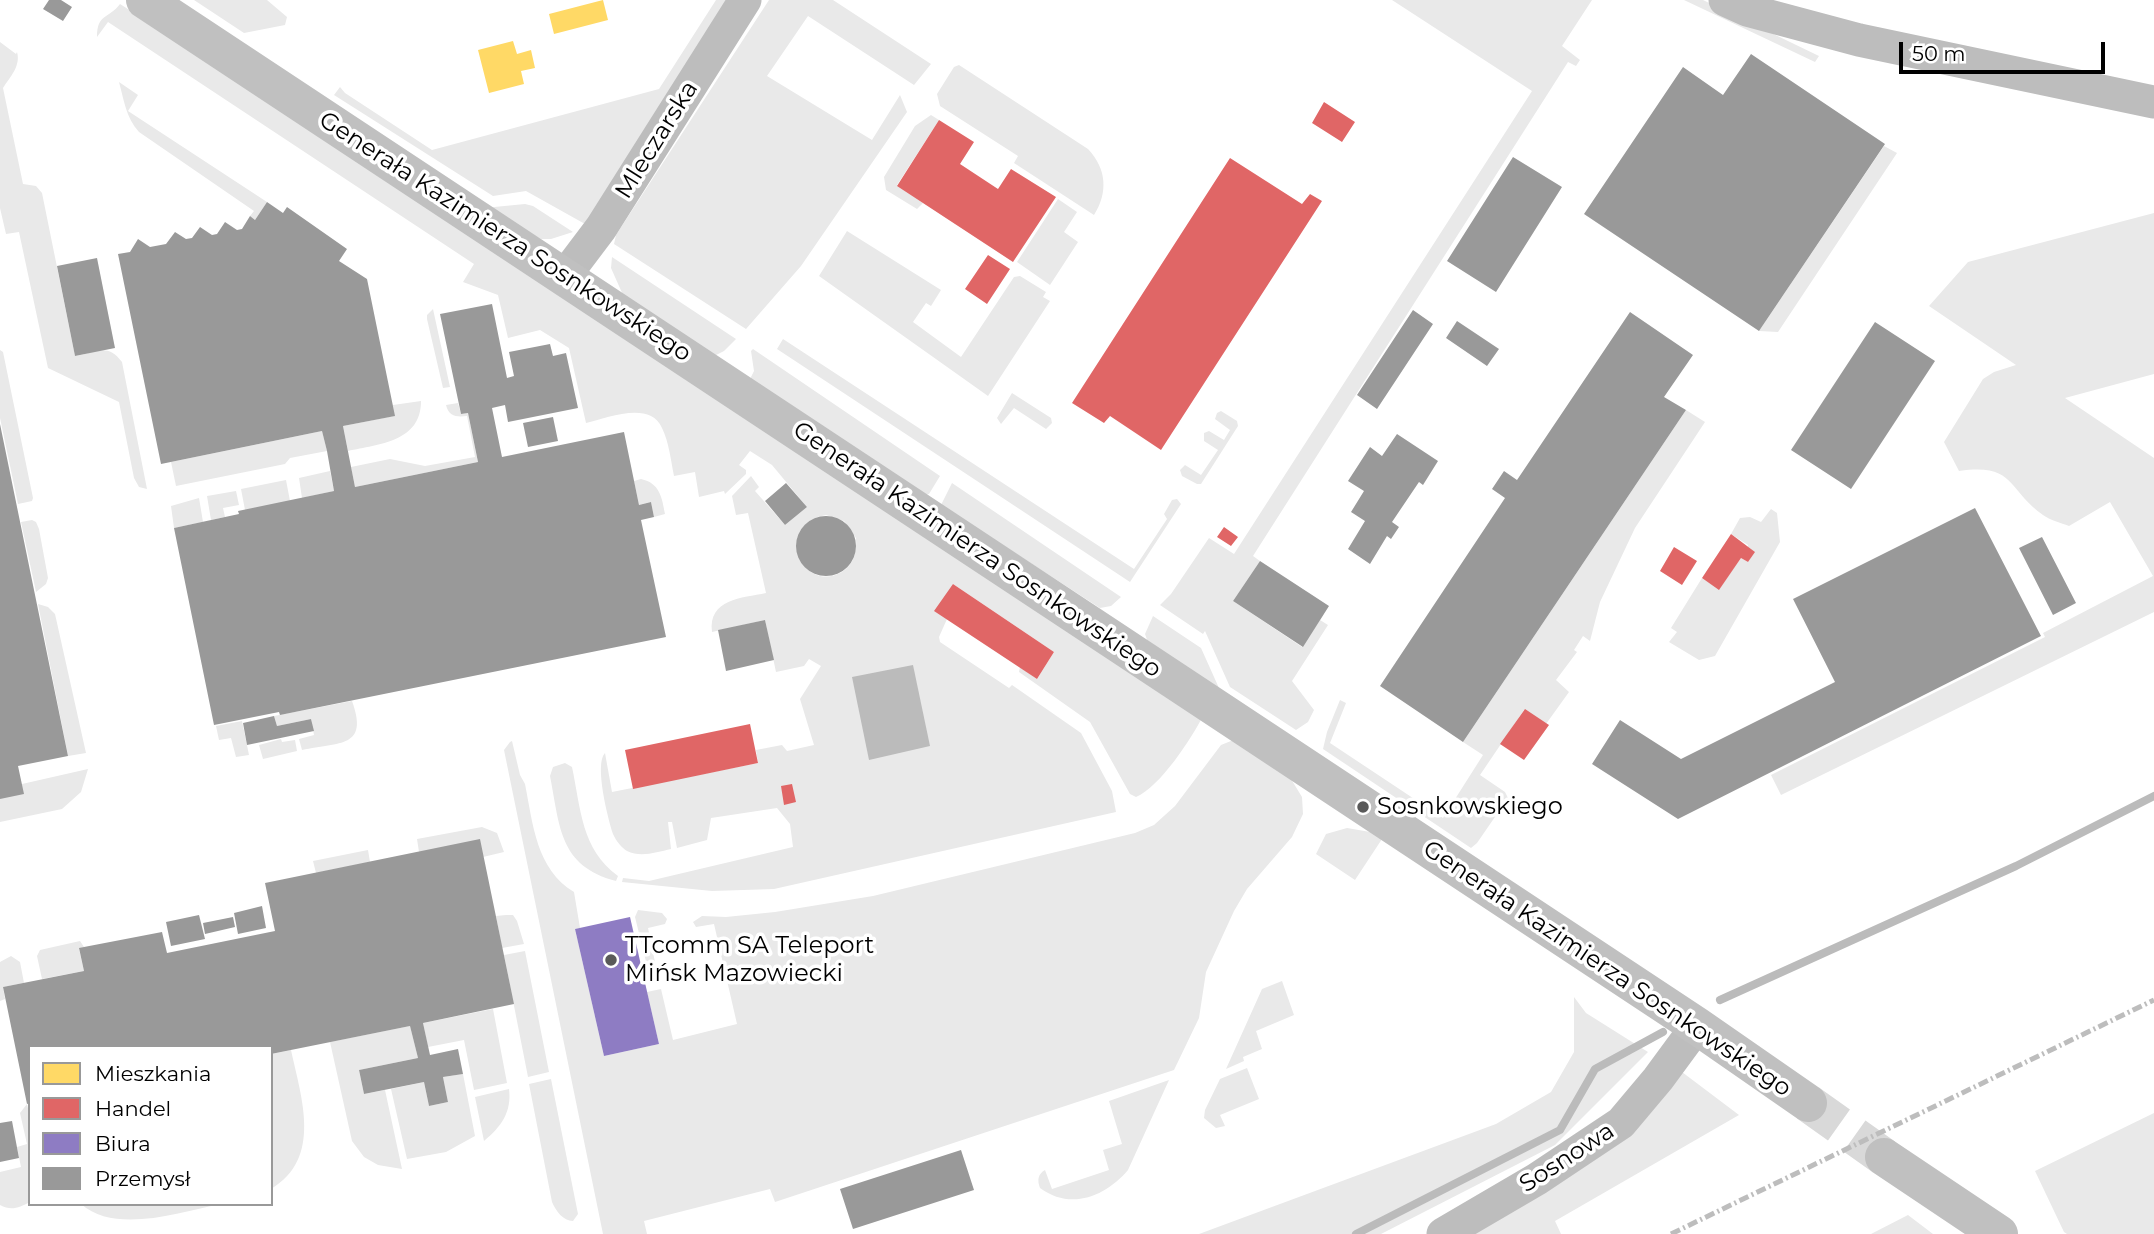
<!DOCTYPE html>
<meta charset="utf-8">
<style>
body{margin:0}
#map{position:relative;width:2154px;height:1234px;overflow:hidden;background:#fff;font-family:Montserrat,sans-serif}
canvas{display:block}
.legend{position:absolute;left:28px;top:1045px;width:245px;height:161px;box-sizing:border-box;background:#fff;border:2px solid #999;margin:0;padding:9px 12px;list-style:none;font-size:21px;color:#000}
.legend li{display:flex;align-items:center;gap:14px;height:35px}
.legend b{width:35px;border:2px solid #999}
.scale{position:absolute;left:1899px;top:42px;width:206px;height:32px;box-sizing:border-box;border:4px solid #000;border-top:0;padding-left:9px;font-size:21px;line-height:24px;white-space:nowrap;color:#000;-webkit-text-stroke:5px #fff;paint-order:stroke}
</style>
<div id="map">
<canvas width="2154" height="1234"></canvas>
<ul class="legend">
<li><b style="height:19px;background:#ffd966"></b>Mieszkania</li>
<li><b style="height:19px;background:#e06666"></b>Handel</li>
<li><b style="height:19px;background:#8e7cc3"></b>Biura</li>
<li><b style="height:19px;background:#999"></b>Przemysł</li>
</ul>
<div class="scale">50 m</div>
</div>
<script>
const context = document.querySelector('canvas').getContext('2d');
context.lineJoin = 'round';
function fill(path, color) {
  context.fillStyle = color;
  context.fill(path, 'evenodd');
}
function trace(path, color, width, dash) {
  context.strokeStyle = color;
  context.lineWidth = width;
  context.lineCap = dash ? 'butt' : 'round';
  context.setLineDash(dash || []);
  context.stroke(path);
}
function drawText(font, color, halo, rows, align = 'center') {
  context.font = font + ' Montserrat,sans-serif';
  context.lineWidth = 7;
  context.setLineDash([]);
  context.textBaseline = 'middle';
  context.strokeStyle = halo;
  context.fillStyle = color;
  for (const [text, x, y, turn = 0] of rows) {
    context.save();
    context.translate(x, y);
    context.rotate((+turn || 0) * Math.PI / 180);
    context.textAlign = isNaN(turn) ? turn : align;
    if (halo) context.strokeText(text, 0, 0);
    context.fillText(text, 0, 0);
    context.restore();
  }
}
fill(new Path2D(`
 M194 0H267L287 17 285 25 244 33Z
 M716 0H733L585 224 526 191 493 196 334 95 340 87 345 93 432 150 659 89Z
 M769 0H833L931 64 914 85 808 16 767 76 872 140 900 95 907 112 801 266 746 329 614 244 616 235Z
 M1392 0H1592L1562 46 1580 60 1576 66 1568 62 1253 556 1260 561 1233 601 1302 647 1320 620 1328 625 1292 681 1314 710 1308 722 1296 730 1230 687 1205 631 1203 634 1160 605 1171 594 1209 538 1234 554 1532 91Z
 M1684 0H1703L1819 56 1815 62Z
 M120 4 230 74 1203 716C1191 739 1160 787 1136 797L1130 794 1090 722 1019 672 1020 667 1037 679 1054 652 953 584 947 619 939 637 940 642 1009 688 1012 685 1081 733 1112 791 1116 812 774 889 712 891 622 882 623 878 649 881 793 847 790 824 777 808 711 818 707 840 677 848 672 822H668L671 849C657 852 641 858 627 851 622 848 616 841 613 834 608 819 594 764 605 753L612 792 758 763 756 750 782 745 787 751 814 745 800 699 821 666 809 659 804 666 776 672 765 620 712 632C708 599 742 598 766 593L748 513 736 515 732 496 751 476 759 487 755 491 785 525 807 507 772 465 750 451 739 465 746 470V474L725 494 724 491 699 497 695 472 674 476C671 461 669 442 662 428 650 400 607 418 586 423L569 348 540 330 508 338 498 295 463 282 474 264 108 22 97 37C97 13 109 19 120 4ZM826 515 844 521 856 538C857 552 854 564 842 572 802 595 772 525 826 515Z
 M0 42 16 54 17 52C21 66 10 77 3 88L23 184 36 186 42 193 75 356C96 353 107 342 122 362L147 489 139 487 134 478 119 402 48 368 19 232 6 234 0 208Z
 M959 65 1088 149C1107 169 1108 193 1094 215L1014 163 1018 156 940 106 937 94 954 67Z
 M119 82 138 95 128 111 267 202 255 220 250 216 254 211 139 132C126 118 124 100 119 82Z
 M931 115 939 120 897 185 923 203 917 209 886 190 884 177 915 126Z
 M1884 146 1897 153 1778 332 1759 331Z
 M1058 199 1077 212 1064 232 1078 242 1050 285 1017 262Z
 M525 204 533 206 573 232 551 239H541L484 208Z
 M2154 213V374L2065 398 2154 458V612L1781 795 1771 775 2045 637 2043 633 2153 576 2110 502 2069 526C2061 523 2050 520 2043 515 2006 489 2016 463 1959 471L1944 442 1983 379 1994 372 2016 365 1929 306 1968 262Z
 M847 231 941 290 931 306 926 303 913 322 961 357 1014 277 1020 276 1046 292 1043 297 1050 301 988 396 819 276Z
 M612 257 736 339 724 351 710 358 623 295 611 268Z
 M433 309 450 387 443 388 427 319V315Z
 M783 339 1134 569 1167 519 1164 514 1172 500 1177 499 1181 504 1130 582 777 349Z
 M753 349 940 476 929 494 925 495 748 383 754 371 751 351Z
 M0 350 3 352 33 498 32 501 18 504 0 418Z
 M1012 393 1051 418 1052 423 1046 429 1014 408 1001 424 997 418Z
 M421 401C421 442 379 444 348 451L343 426 394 416 393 405Z
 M458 403 461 414 468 413 478 462 355 487 351 467 390 459 425 466 475 457 467 416C457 417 449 417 446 405Z
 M1686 410 1705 422 1635 528 1600 602 1590 641 1583 636 1574 650 1577 652 1556 680 1569 692 1546 724 1524 710 1480 775 1505 792 1508 798 1477 843 1471 848 1323 749 1327 732 1340 700 1346 703 1330 743 1443 818 1483 755 1463 742Z
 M1221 411 1237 421 1238 426 1201 484H1197L1182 476 1180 470 1185 465 1201 475 1218 450 1204 441V433L1209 431 1224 440 1230 430 1215 419 1217 413Z
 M322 431 327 451 290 458 285 464 176 486 171 462Z
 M330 471 334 491 302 498 299 478Z
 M641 479C660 483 662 498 665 514L654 517 651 502 639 505 634 481Z
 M286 480 290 501 245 510 241 489Z
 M952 483 1121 597 1111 606 1100 608 941 505Z
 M236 491 239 505 223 508 225 517 211 520 207 496Z
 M199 498 203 522 174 528 171 506Z
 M1771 509 1777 513 1780 542 1715 656 1699 660 1669 642 1677 632 1671 628 1702 578 1719 589 1741 558 1748 562 1754 552 1748 547V545L1731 534 1740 518 1750 517 1761 522Z
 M32 520 36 522 39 529 48 578 46 584 36 592 21 522Z
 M38 604 48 607 55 614 86 753 68 756Z
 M1153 616 1201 648 1223 697 1150 648 1145 634Z
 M352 701C369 748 340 742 302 750L299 739 314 735 311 719 277 726 274 716Z
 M242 721 249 755 236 757 231 738 219 740 216 726Z
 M281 739 282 742 295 740 297 751 263 759 259 745Z
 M1236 739 1291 779 1302 797 1303 814 1292 837 1247 889 1234 911 1206 972 1199 1018 1174 1070 775 1202 770 1189 644 1221 647 1234H603L504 750 510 742 512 741 520 775 525 784C533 824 536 869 574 892L580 928 575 929 604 1056 659 1044 647 992 661 989 673 1040 737 1024 714 924 696 927 693 922 702 916 726 917 775 912 873 896 1135 833 1154 825 1175 806 1221 745Z
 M565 763 572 767C581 809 581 849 618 876L616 881C559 866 560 827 550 776L553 767Z
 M88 769 81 792 62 809 0 822V799L22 784Z
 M482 827 497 833 504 852 483 857 419 852 417 839Z
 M1347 828 1376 833 1382 839 1355 880 1316 854 1326 834Z
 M368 850 370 862 316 873 313 861Z
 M638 910 662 913 667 919 665 924 648 928 657 972 649 974 635 917Z
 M506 915H513L517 921 524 944 502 948 496 916Z
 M80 941 84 947 79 949 84 971 42 979 37 956 40 950Z
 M525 951 549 1072 528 1077 504 955Z
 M11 956 20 962 24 983 3 987 5 999 0 1001V962Z
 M1282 981 1294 1015 1256 1031 1262 1049 1243 1057 1244 1061 1226 1069 1262 989Z
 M1574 997 1586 1013 1648 1052 1555 1145 1381 1234H1199L1496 1124 1551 1092 1574 1052Z
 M493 1009 507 1083 474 1090 464 1040 428 1047 423 1023Z
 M410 1026 418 1058 359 1070 364 1094 385 1090 402 1169 378 1165 364 1157 352 1141 330 1042Z
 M291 1050C301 1097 323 1158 271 1189V1054Z
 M1247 1068 1259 1099 1220 1115 1225 1126 1216 1128 1204 1118 1205 1110 1220 1079Z
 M1682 1072 1739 1115 1555 1221 1561 1234H1459Z
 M463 1074 475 1136 446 1152 407 1159 391 1089 424 1082 429 1106 448 1102 443 1077Z
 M551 1079 578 1214 573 1221C563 1221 556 1211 552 1202L529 1084Z
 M1169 1080 1128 1170C1106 1196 1071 1211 1040 1188 1037 1180 1038 1174 1045 1170L1052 1189 1109 1170 1103 1150 1122 1144 1109 1101Z
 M509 1089C512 1112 501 1127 484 1141L475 1097Z
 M27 1104 30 1117V1202C19 1208 11 1211 0 1205V1172L21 1167 17 1147 27 1144 20 1113Z
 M2154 1113V1234H2067L2064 1232 2035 1171Z
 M81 1204H220C178 1213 115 1234 81 1204Z
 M1908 1215 1933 1234H1871Z`), '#e9e9e9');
fill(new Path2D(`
 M913 665 930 746 869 760 852 677Z`), '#bbb');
fill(new Path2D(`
 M603 0 608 20 554 34 549 14Z
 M513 41 517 54 531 50 535 68 521 71 524 84 489 93 478 50Z`), '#ffd966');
fill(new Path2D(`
 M1324 102 1355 122 1342 142 1312 123Z
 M939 120 974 142 960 164 998 189 1011 169 1056 197 1013 262 897 186Z
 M1230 158 1302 204 1310 194 1322 201 1161 450 1110 416 1104 423 1072 403Z
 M988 255 1010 269 987 304 965 289Z
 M1224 527 1238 537 1231 546 1217 537Z
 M1731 534 1755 552 1748 562 1741 558 1719 590 1702 578Z
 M1674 547 1697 561 1682 585 1660 571Z
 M953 584 1054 652 1037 679 934 611Z
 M1525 709 1549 725 1524 760 1500 744Z
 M750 724 758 763 633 789 625 750Z
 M792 784 796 802 784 805 781 786Z`), '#e06666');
fill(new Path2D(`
 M630 917 659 1044 604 1056 575 929Z`), '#8e7cc3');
fill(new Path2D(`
 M49 0H61L72 7 63 21 43 9Z
 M1751 54 1885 144 1759 331 1584 214 1683 67 1723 95Z
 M1513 157 1562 187 1496 292 1447 261Z
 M267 202 283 213 287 207 347 249 339 261 367 279 395 416 343 426 355 487 478 462 468 413 461 414 440 314 492 304 507 378 514 376 509 352 550 344 553 356 566 353 578 408 508 422 505 405 492 408 502 457 624 432 639 505 651 502 654 517 641 520 666 637 280 715 279 712 214 725 174 528 239 514 238 511 334 491 327 451 322 431 161 464 118 254 130 252 138 239 150 247 166 244 175 232 186 239 192 238 200 227 212 235 217 234 225 222 237 230 242 229 250 216 255 220Z
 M97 258 115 348 75 356 57 266Z
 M1413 310 1433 324 1377 409 1357 395Z
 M1630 312 1693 355 1664 397 1686 410 1463 742 1380 686 1505 498 1492 489 1504 471 1517 480Z
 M1457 321 1499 349 1487 366 1446 338Z
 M1875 322 1935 361 1851 489 1791 450Z
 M553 417 558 441 528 447 523 423Z
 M0 424 68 756 18 766 24 794 0 799Z
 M1397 434 1438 461 1423 485 1419 482 1392 522 1399 527 1391 539 1387 536 1370 564 1348 549 1365 521 1351 512 1364 491 1348 481 1370 447 1382 456Z
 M786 483 807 507 785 525 765 501Z
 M1975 508 2041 636 1678 819 1592 764 1620 720 1681 759 1835 682 1793 599Z
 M796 546a30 30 0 1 1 60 0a30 30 0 1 1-60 0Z
 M2042 537 2076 603 2053 615 2019 548Z
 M1260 561 1329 606 1303 647 1233 601Z
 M765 620 774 660 726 671 718 630Z
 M274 716 277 726 311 719 314 731 247 745 243 723Z
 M480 839 514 1004 423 1023 430 1055 458 1049 463 1074 443 1077 448 1102 429 1106 424 1082 364 1094 359 1070 418 1058 410 1026 271 1054V1047H30V1103L27 1104 3 987 84 971 79 948 84 947 162 932 167 953 275 931 265 883Z
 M262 906 266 928 238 934 234 913Z
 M199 915 205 939 171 946 166 922Z
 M233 917 235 927 205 934 203 923Z
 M12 1121 19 1158 0 1162V1123Z
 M961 1150 974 1190 853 1229 840 1189Z`), '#999');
trace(new Path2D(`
 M1720 1000 2016 866 2154 796
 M1356 1234 1560 1130 1595 1069 1663 1032`), '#bbb', 8);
trace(new Path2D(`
 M1808 1103 1884 1157`), '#d9d9d9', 38, [38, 19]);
trace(new Path2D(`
 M1725 0 1747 10 1859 40 2154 102
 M564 277 601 228 745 0
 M1443 1234 1537 1179 1621 1123 1658 1079 1697 1026`), '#bdbdbd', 33);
trace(new Path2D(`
 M145 0 1697 1026 1808 1103
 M1884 1157 1999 1234`), '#c0c0c0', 38);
trace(new Path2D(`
 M1671 1234 2154 1000`), '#bdbdbd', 5, [10, 3.5, 2, 3.5]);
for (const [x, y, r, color] of [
 [1363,807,7,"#595959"],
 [611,960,7,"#595959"]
]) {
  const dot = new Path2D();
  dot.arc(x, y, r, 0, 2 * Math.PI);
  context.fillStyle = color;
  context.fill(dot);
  trace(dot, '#fff', 2.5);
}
drawText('24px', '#000', '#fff', [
 ["Mleczarska",657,140,-58],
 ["Generała Kazimierza Sosnkowskiego",505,237,33],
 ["Generała Kazimierza Sosnkowskiego",977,550,34],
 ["Generała Kazimierza Sosnkowskiego",1607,969,34],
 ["Sosnowa",1567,1158,-33]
]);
drawText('24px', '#000', '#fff', [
 ["Sosnkowskiego",1377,807],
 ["TTcomm SA Teleport",625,946],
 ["Mińsk Mazowiecki",625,974]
], 'left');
</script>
